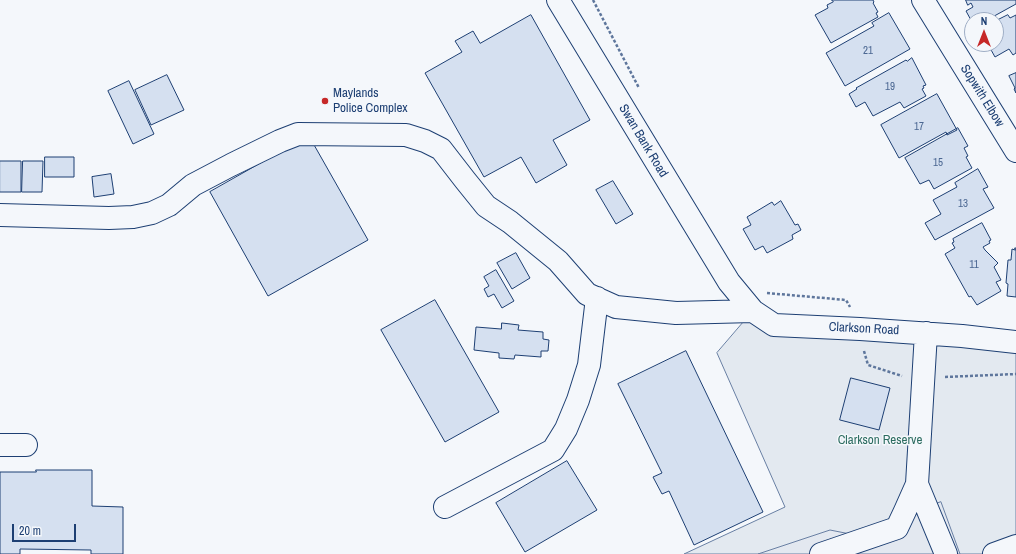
<!DOCTYPE html>
<style>
body{margin:0}
#map{position:relative;width:1016px;height:554px;overflow:hidden;background:#f4f7fb;font-family:"Archivo Narrow",sans-serif}
canvas{display:block}
.north{position:absolute;left:964px;top:12px;width:40px;height:40px;box-sizing:border-box;background:#f4f7fb;border:1px solid #9eadc5;border-radius:50%;rotate:0deg;font-size:11px;font-weight:700;line-height:16px;text-align:center;color:#1d3f73}
.north::after{content:'';display:block;margin:auto;width:14px;height:18px;background:#c62828;clip-path:polygon(50% 0,100% 100%,50% 72%,0 100%)}
.scale{position:absolute;left:12px;top:524px;width:64px;height:18px;box-sizing:border-box;border:2px solid #1d3f73;border-top:0;padding-left:5px;font-size:12px;line-height:14px;white-space:nowrap;color:#1d3f73;-webkit-text-stroke:3px #f4f7fb;paint-order:stroke}
</style>
<div id="map">
<canvas width="1016" height="554"></canvas>
<div class="north">N</div>
<div class="scale">20 m</div>
</div>
<script>
const context = document.querySelector('canvas').getContext('2d');
context.lineJoin = 'round';
function fill(path, color) {
  context.fillStyle = color;
  context.fill(path, 'evenodd');
}
function trace(path, color, width, dash) {
  context.strokeStyle = color;
  context.lineWidth = width;
  context.lineCap = dash ? 'butt' : 'round';
  context.setLineDash(dash || []);
  context.stroke(path);
}
function drawText(font, color, halo, rows, align = 'center') {
  context.font = font + ' "Archivo Narrow",sans-serif';
  context.lineWidth = 3;
  context.setLineDash([]);
  context.textBaseline = 'middle';
  context.strokeStyle = halo;
  context.fillStyle = color;
  for (const [text, x, y, turn = 0] of rows) {
    context.save();
    context.translate(x, y);
    context.rotate((+turn || 0) * Math.PI / 180);
    context.textAlign = isNaN(turn) ? turn : align;
    if (halo) context.strokeText(text, 0, 0);
    context.fillText(text, 0, 0);
    context.restore();
  }
}
const green = new Path2D(`
 M753 311 1016 348V554H684L785 507 717 353Z`);
fill(green, '#e3e9f0');
trace(green, '#687fa3', 1);
const parking = new Path2D(`
 M941 502 960 554H758L830 530 855 535Z`);
fill(parking, '#e3e8f0');
trace(parking, '#687fa3', 1);
const building = new Path2D(`
 M832 0H873L874 2 873 3 878 12 876 13 878 17 831 43 815 15 828 8 827 5 833 2Z
 M966 0H1016V4L987 20H972V22L966 11 973 7 971 3 968 5Z
 M889 13 910 49 845 86 826 53 874 26 872 23Z
 M531 15 590 120 553 140 567 165 536 183 521 157 484 177 425 73 462 52 455 41 473 31 480 43Z
 M1008 15 1010 18 1016 15V53L1013 55 1009 49 995 57 990 48 994 45 993 44H996V21Z
 M912 58 926 85 923 86 924 88 922 89 926 96 904 108 900 102 873 116 865 102 856 107 849 94 857 89 856 88 906 60 907 61Z
 M1016 73V93L1014 89 1015 88 1009 76Z
 M167 75 184 110 151 125 135 90Z
 M129 81 154 134 133 144 108 91Z
 M937 94 957 130 947 135 946 132 899 158 881 125Z
 M958 128 968 146 964 148 968 156 966 157 972 168 934 189 929 180 920 184 905 158Z
 M309 136 368 240 268 296 210 192Z
 M45 157H74V177H45Z
 M0 161H21V192H0Z
 M23 161H43L42 192H22Z
 M978 169 988 187 983 189 994 208 935 240 925 223 941 214 933 200 957 187 955 183Z
 M111 174 114 194 94 197 92 177Z
 M613 181 633 214 616 224 596 190Z
 M781 201 795 225 798 224 801 230 792 235 793 239 767 253 763 246 755 250 743 229 751 225 747 217 772 202 774 205Z
 M982 223 991 240 989 241 990 243 983 247 985 250 998 263 994 267 1001 280 996 282 1001 291 977 305 971 296 969 297 945 254 955 248 952 243 954 242 953 239Z
 M1015 248H1016V297L1007 296 1008 284 1006 283 1008 260H1011L1012 249 1015 250Z
 M516 253 530 278 512 289 497 263Z
 M496 270 514 301 502 308 494 294 488 297 484 289 489 286 484 277Z
 M435 300 499 412 445 442 381 330Z
 M502 323 519 325 518 330 543 332V339L549 340 548 351H541V357L515 355 514 359 499 358V353L474 350 476 327 501 329Z
 M686 351 763 512 694 545 669 491 662 494 653 477 662 473 618 384Z
 M851 378 890 388 879 430 840 420Z
 M567 461 597 510 525 552 496 503Z
 M36 470H92V506L123 507V554H91V550L20 549V554H0V472H36Z`);
fill(building, '#d5e0f0');
trace(building, '#1d3f73', 1);
const minor = new Path2D(`
 M558 0 729 282 753 311 774 325 860 329 962 336 1016 342
 M923 0 1016 151
 M0 215 109 218 133 217 152 213 169 205 193 185 231 165 280 141 298 134 406 135 425 141 441 149 465 180 486 206 510 222 558 261 587 294 616 307 676 313 753 311
 M0 445H26
 M917 484 946 554
 M445 507 553 450 566 429 578 400 589 365 597 298
 M821 554 897 528 905 511 917 484 926 333
 M994 554 1016 546`);
trace(minor, '#1d3f73', 24);
trace(new Path2D(`
 M593 0 639 88
 M767 293 846 300 850 307
 M864 351 868 365 902 376
 M945 377 1016 374`), '#5e769c', 2.5, [3, 2]);
trace(minor, '#f4f7fb', 22);
for (const [x, y, r, color] of [
 [325,101,4,"#c62828"]
]) {
  const dot = new Path2D();
  dot.arc(x, y, r, 0, 2 * Math.PI);
  context.fillStyle = color;
  context.fill(dot);
  trace(dot, '#f4f7fb', 1.5);
}
drawText('11px', '#4b6792', null, [
 ["21",868,51],
 ["19",890,87],
 ["17",919,127],
 ["15",938,163],
 ["13",963,204],
 ["11",974,265]
]);
drawText('13px', '#1d3f73', '#f4f7fb', [
 ["Maylands",333,94],
 ["Police Complex",333,109]
], 'left');
drawText('13px', '#1d3f73', '#f4f7fb', [
 ["Sopwith Elbow",982,96,58],
 ["Swan Bank Road",643,141,59],
 ["Clarkson Road",864,329,3]
]);
drawText('13px', '#2c6c60', '#f4f7fb', [
 ["Clarkson Reserve",880,441]
]);
</script>
